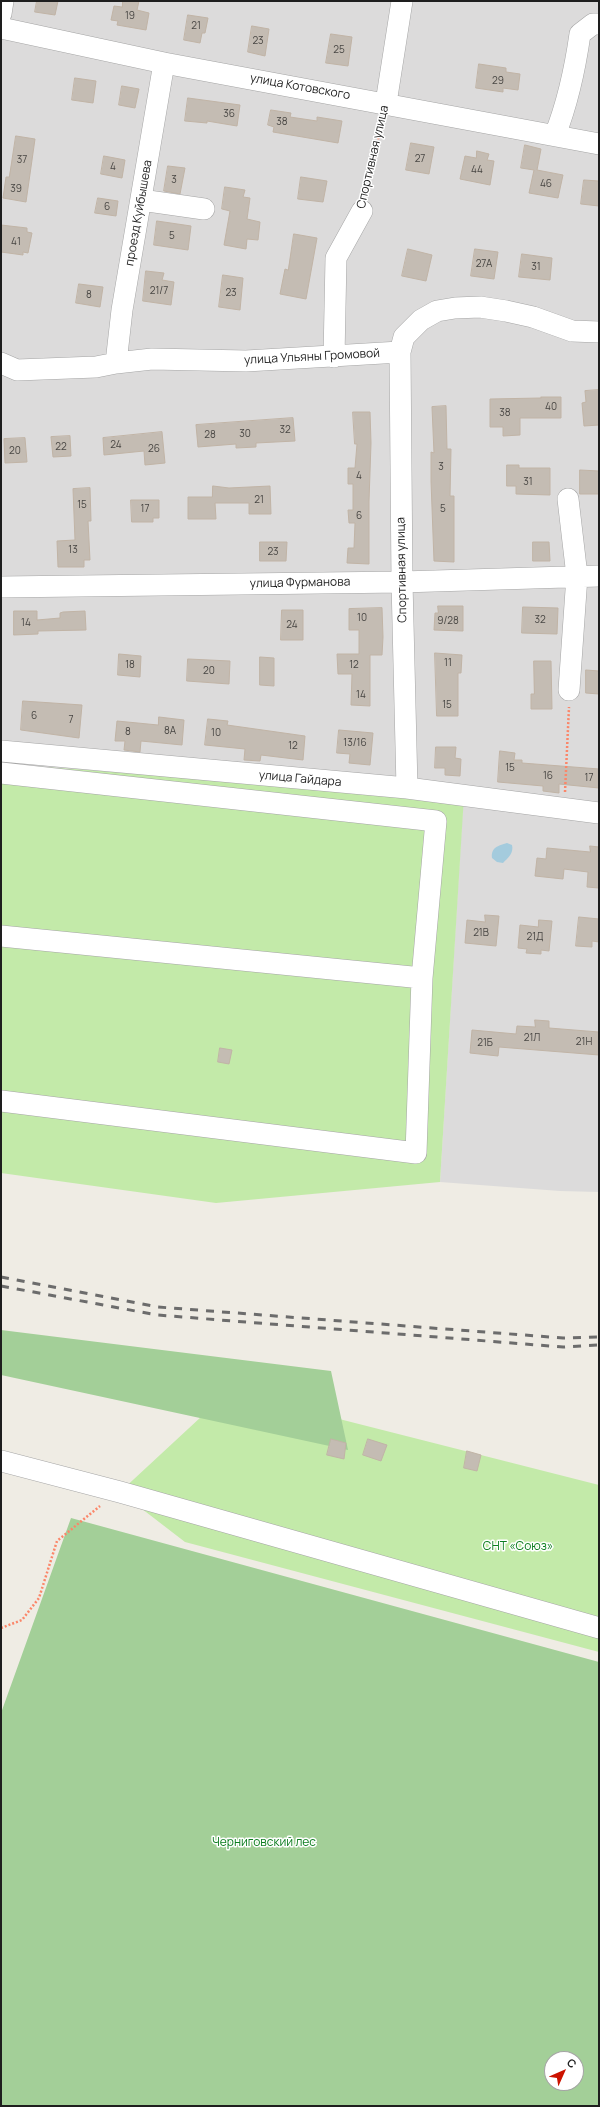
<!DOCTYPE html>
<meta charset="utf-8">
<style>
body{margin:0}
#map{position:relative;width:600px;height:2107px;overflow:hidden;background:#efece4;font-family:Manrope,sans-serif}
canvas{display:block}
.frame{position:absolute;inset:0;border:2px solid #1e1e1e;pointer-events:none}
.north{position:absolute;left:544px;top:2051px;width:40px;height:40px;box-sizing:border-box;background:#fff;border:1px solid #a5a5a5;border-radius:50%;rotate:45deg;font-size:11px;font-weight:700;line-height:16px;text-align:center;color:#1e1e1e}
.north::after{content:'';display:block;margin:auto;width:14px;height:18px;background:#cc1300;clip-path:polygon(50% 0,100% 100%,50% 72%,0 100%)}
</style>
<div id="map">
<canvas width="600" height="2107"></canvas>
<div class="frame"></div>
<div class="north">С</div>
</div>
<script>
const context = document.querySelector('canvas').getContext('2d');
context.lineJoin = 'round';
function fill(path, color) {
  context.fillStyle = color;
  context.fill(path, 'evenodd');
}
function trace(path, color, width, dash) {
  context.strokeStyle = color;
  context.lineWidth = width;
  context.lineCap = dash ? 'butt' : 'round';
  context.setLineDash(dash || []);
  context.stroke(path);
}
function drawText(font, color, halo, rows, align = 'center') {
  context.font = font + ' Manrope,sans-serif';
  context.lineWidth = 3;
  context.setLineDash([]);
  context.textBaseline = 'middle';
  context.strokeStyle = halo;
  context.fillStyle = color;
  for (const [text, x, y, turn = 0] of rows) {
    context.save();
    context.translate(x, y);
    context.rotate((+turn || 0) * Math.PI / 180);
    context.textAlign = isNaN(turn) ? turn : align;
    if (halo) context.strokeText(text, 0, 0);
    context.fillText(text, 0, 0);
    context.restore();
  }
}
fill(new Path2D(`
 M1 1H599V1192L560 1191 440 1182 463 805 1 764Z`), '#dcdbdb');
fill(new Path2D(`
 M1 764 464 796 440 1182 216 1203 1 1173Z
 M229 1391 599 1485V1652L185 1542 120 1492Z`), '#c3eaa9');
fill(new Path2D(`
 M1 1330 331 1371 348 1450 1 1375Z
 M71 1518 599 1662V2106H1V1713ZM552 2059H576V2083H552Z`), '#a3cf98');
fill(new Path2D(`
 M507 843 512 845C514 853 508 858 503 863L497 862 492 858C491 847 498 846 507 843Z`), '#a4cbdd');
const building = new Path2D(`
 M37 1H58L55 15 35 12Z
 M123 1H139L137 10 149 13 146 30 117 25 118 21 111 20 114 6 122 7Z
 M188 15 208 18 205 33H202L200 43 184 40Z
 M252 26 269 29 265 56 248 52Z
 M331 34 352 37 348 66 326 63Z
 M479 64 506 68V72L520 74 518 90 503 88V92L476 88Z
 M75 78 96 81 93 103 72 100Z
 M122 86 139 89 135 108 119 105Z
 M188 98 240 105 237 126 207 121V123L185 121Z
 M271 110 291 113 290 117 317 121V117L342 121 338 143 273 132 274 127 268 125Z
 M16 136 35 139 26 202 3 198 6 177H9Z
 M411 143 434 147 429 174 406 170Z
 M525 145 541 149 537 170 563 175 558 198 529 193 534 170 521 168Z
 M477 151 489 154 487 160 494 161 490 185 460 179 465 156 476 158Z
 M104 156 125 160 122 178 101 174Z
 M168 166 185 168 180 194 164 191Z
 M301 177 327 181 323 202 298 199Z
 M584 180 599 181V206L581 204Z
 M225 187 245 190 243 197 250 198 247 219 260 222 258 240 247 239 246 249 224 245 230 211 222 209Z
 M98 198 118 201 116 216 95 213Z
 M157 221 191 226 188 250 154 245Z
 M1 225 27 228V232L32 233 28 253 23 252V255L1 252Z
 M294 234 317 238 306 299 280 294 285 269 288 270Z
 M408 249 432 255 426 281 402 276Z
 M475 249 498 252 494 279 471 276Z
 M522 254 552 258 550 280 519 277Z
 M146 271 164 273 162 280 174 282 171 305 143 301Z
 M223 275 243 278 240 310 219 307Z
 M79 284 103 287 100 307 76 303Z
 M599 390V425L584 426 582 403 586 402 585 391Z
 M541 397H561V418H520V435L503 436V427H490V399L541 398Z
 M446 406 447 449H451L450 496H454V562L434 561 431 481V452L434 453 432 407Z
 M353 412H370L371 443 369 501V564L347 563 348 548H354L355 523H349L348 510H353V484H348V468H355L357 444H355Z
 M293 418 295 441 256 443V447L236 448V444L198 447 196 425Z
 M162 432 165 463 145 465 144 451 104 455 103 438Z
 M70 436 71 456 53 457 51 437Z
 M25 438 27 462 5 463 4 439Z
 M507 465H519V468H550V495L516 494V486H507Z
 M580 470 599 471V494H580Z
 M213 486 229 488 270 486 271 514H249V503H215L216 519H188V497H212Z
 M90 488 91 521H88L90 560H84V567H58L57 541 75 540 73 489Z
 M131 500H159V518H153V522H132Z
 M260 542H287L286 561H260Z
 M533 542H549L550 561H533Z
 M438 606H463V631L434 630 435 613H438Z
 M523 607 558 608 557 634 522 633Z
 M382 608 383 637 382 655H370V706L351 705 352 674H338L337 654H359V630H349V609Z
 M282 610H303V640H281Z
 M14 611H37V620L60 618V613L63 612 85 611 86 630 38 631V634L14 635Z
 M435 653 462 655 461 673H458V716H437Z
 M119 654 141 656 140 677 118 675Z
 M260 657 274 658V686L260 685Z
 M188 659 230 661 229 684 187 681Z
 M534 661H551L552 709H531V694H534Z
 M586 670 599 671V694L586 693Z
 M23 701 82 705 79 738 21 730Z
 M159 717 184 720 182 745 141 741 140 752 124 750 125 741H115L117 721 158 725Z
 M208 719 228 721 227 725 305 736 303 760 261 755 260 761 244 760 245 749 205 745Z
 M339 730 373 733 370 765 349 763 350 754 337 753Z
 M436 747H456L455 758 461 759 460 776 445 775V768H435Z
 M500 751 515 753 514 760H522V763L599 769V788L559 784V793L543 791V786L498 782Z
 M590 846 599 847V888L587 887 588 872 564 869 563 879 535 876 537 858 546 859 547 848 590 852Z
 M485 915 499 916 496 946 465 943 467 920 485 922Z
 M579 917 599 919V942L592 941V947L576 946Z
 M539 920 552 921 549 951 541 950V954L526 953 527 949 518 948 520 925 538 927Z
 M535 1020 549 1021V1028L599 1032V1055L499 1047 498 1056 470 1053 472 1030 516 1034 517 1026 535 1027Z
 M220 1048 232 1050 229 1064 218 1062Z
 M331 1439 346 1443 344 1459 327 1455Z
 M368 1439 387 1445 381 1461 363 1455Z
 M467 1451 481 1455 477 1471 464 1468Z`);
fill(building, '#c4bcb3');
trace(building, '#c1b4a6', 1);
const minor = new Path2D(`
 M1 14 3 1
 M1 28 164 63 599 144
 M386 103 402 1
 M555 135C568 102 575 69 580 34L593 24H599
 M141 200 204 209
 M334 357 336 258 362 211
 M1 363 17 370 96 367 116 363 152 359 246 361 400 352
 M116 363 122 310 164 63
 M568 499 577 576 569 690
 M1 587 402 582 599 576
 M1 751 407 788 599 813
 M1 773 436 821 422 978 416 1153 1 1101
 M407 788 402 582 400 352 404 337 421 320 437 311 455 308 480 307 506 311 533 317 572 331 599 332
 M1 936 422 978
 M1 1461 120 1492 599 1628`);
trace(minor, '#a5a5a5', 22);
trace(new Path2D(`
 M366 194 382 121
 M565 792 569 707
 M1 1628 22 1620 39 1598 57 1541 100 1506`), '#fb8669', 2.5, [2, 2]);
trace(minor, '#fff', 21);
trace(new Path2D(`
 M1 1277 158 1307 563 1338 599 1337
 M1 1286 157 1315 563 1347 599 1345`), '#6c6c6c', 3, [8, 8]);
drawText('10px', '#484643', null, [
 ["19",130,16],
 ["21",196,26],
 ["23",258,41],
 ["25",339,50],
 ["29",498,81],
 ["36",229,114],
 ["38",282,122],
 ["27",420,159],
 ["37",22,160],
 ["4",113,167],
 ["44",477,170],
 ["3",174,180],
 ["46",546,184],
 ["39",16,189],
 ["6",107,207],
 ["5",172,236],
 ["41",16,242],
 ["27А",484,264],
 ["31",536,267],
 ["21/7",159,291],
 ["23",231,293],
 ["8",89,295],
 ["40",551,407],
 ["38",505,413],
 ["32",285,430],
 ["30",245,434],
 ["28",210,435],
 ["24",116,445],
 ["22",61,447],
 ["26",154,449],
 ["20",15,451],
 ["3",441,467],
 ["4",359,476],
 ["31",528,482],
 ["21",259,500],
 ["15",82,505],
 ["17",145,509],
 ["5",443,509],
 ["6",359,516],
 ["13",73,550],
 ["23",273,552],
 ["10",362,618],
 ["32",540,620],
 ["9/28",448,621],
 ["14",26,623],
 ["24",292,625],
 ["11",448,663],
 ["18",130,665],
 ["12",354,665],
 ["20",209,671],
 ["14",361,695],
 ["15",447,705],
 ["6",34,716],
 ["7",71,720],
 ["8А",170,731],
 ["8",128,732],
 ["10",216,733],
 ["13/16",355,743],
 ["12",293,746],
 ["15",510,768],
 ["16",548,776],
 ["17",589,778],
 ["21В",481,933],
 ["21Д",535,937],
 ["21Л",532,1038],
 ["21Н",584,1042],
 ["21Б",485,1043]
]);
drawText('12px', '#1e1e1e', '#fff', [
 ["улица Котовского",300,87,10],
 ["Спортивная улица",373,157,-77],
 ["проезд Куйбышева",139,213,-80],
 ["улица Ульяны Громовой",312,357,-3],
 ["Спортивная улица",402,570,-91],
 ["улица Фурманова",300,583,-1],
 ["улица Гайдара",300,779,5]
]);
drawText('12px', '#0b7d1f', '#fff', [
 ["СНТ «Союз»",518,1547],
 ["Черниговский лес",264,1843]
]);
</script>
